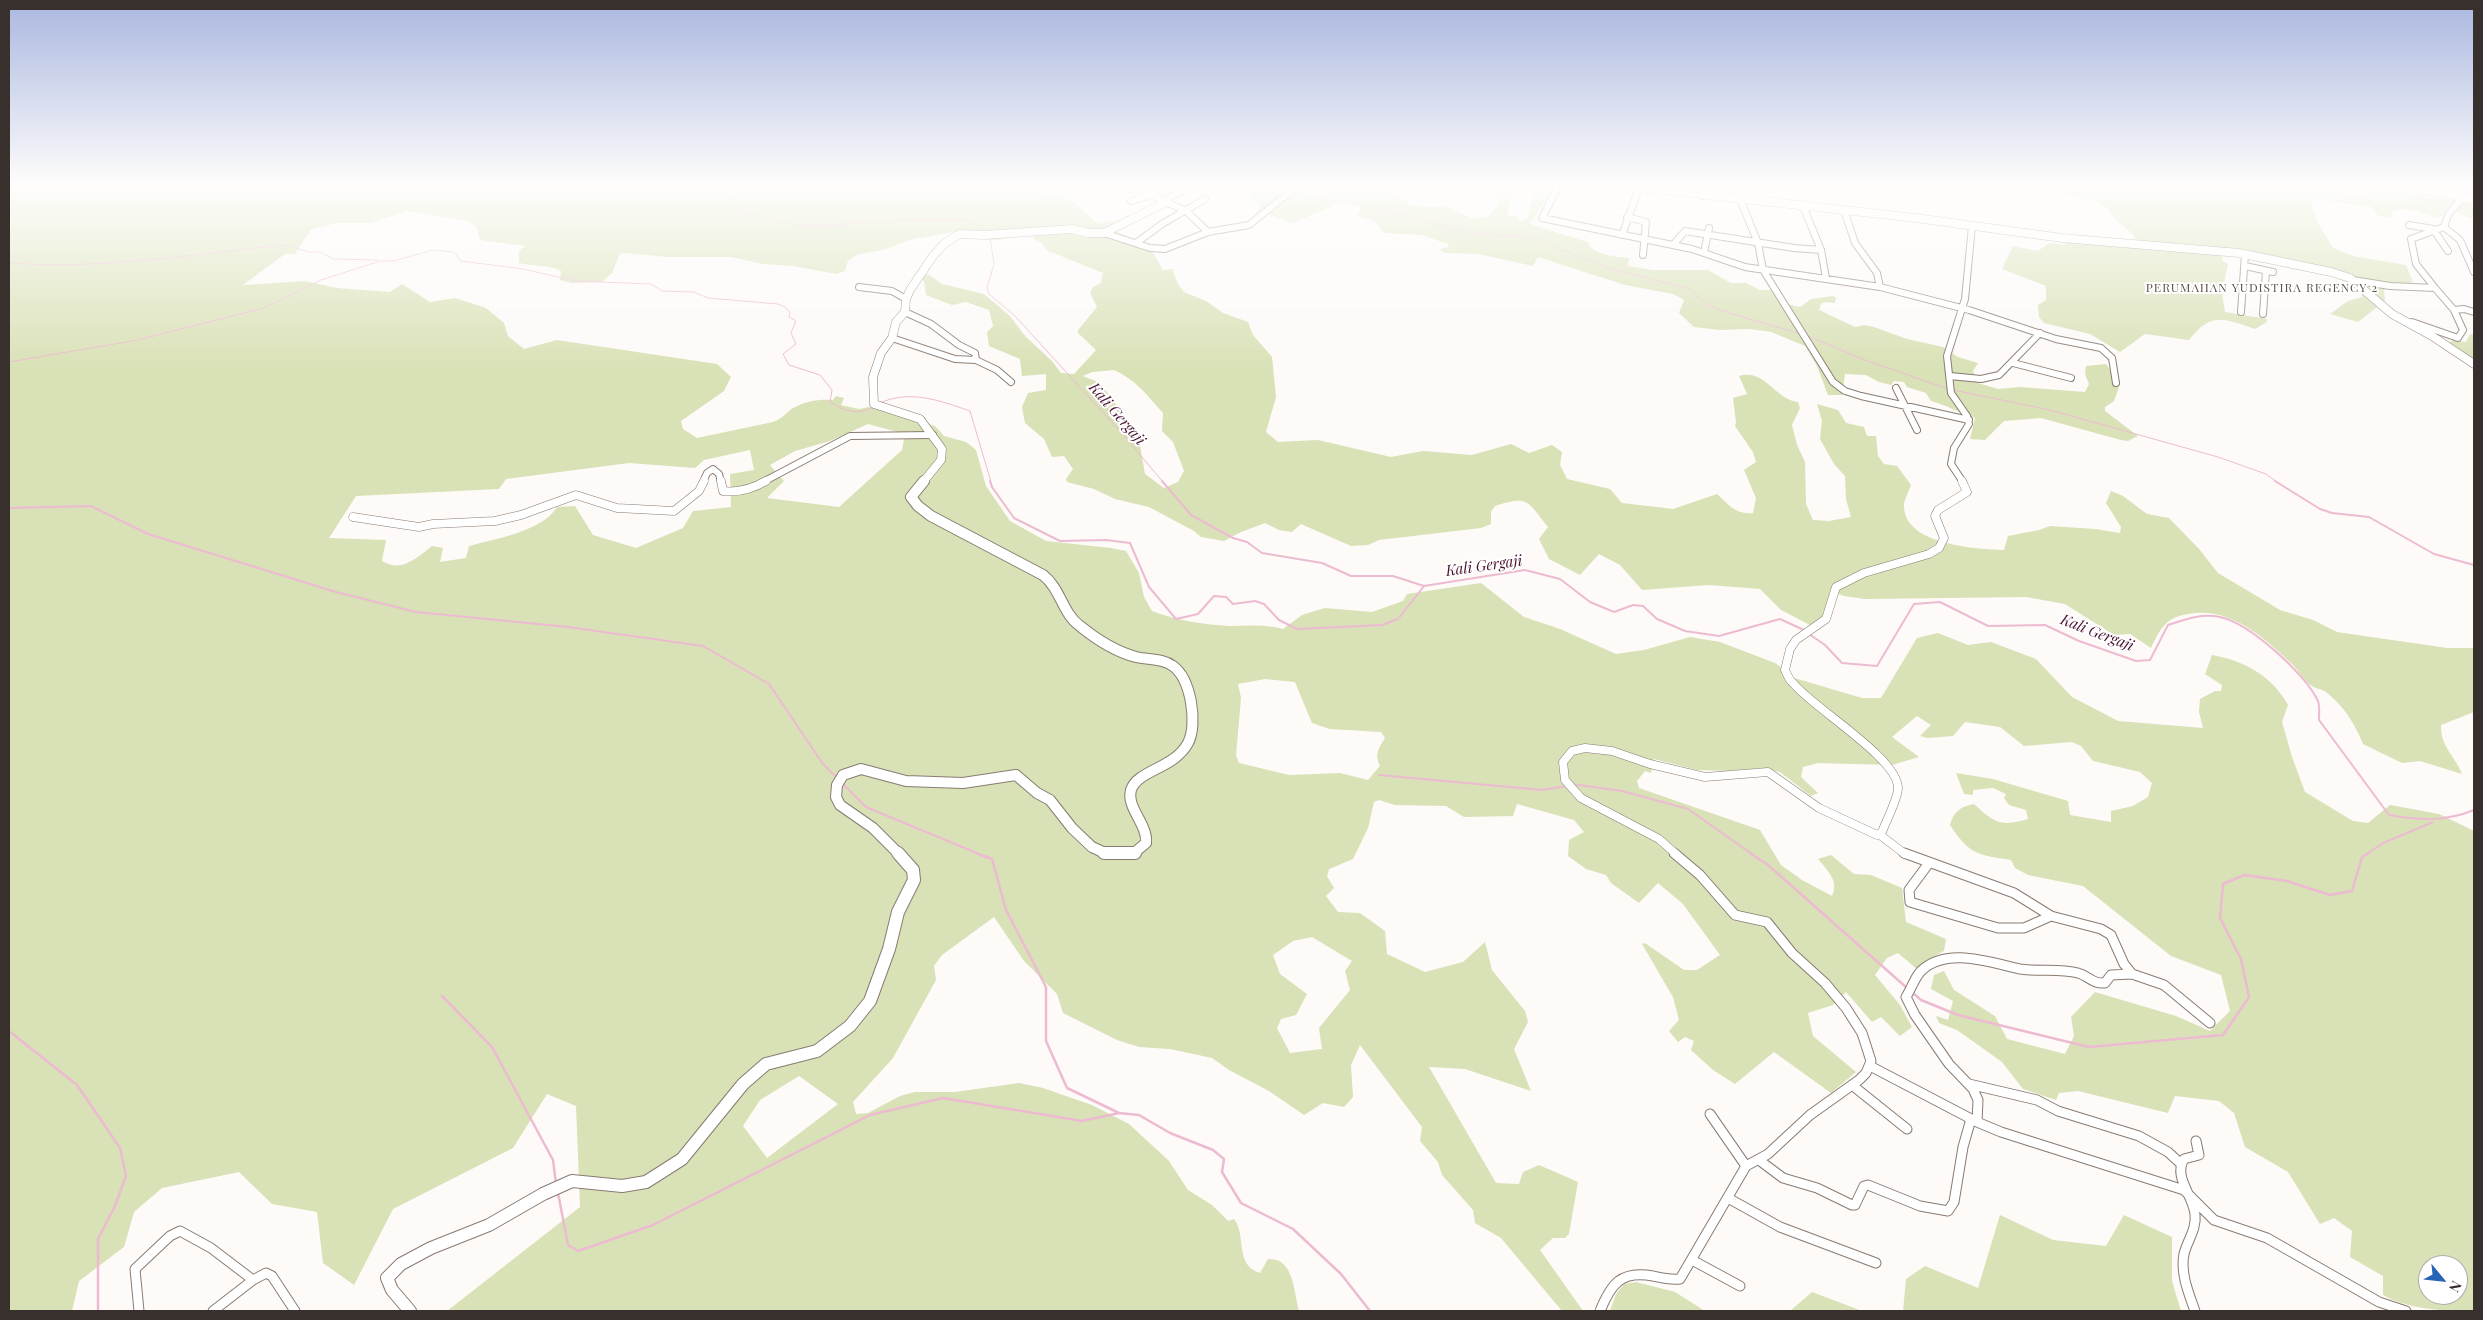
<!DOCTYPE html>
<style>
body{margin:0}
#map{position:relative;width:2483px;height:1320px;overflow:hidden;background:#fdfaf8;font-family:"Playfair Display",serif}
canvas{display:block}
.frame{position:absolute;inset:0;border:10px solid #37302d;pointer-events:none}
.north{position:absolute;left:2418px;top:1255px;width:50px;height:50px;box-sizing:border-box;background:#fff;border:1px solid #afacab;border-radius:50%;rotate:118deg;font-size:14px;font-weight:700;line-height:20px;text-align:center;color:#37302d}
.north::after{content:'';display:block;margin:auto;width:18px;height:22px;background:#2664b6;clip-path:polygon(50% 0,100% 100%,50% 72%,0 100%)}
</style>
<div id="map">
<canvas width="2483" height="1320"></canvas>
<div class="frame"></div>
<div class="north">N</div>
</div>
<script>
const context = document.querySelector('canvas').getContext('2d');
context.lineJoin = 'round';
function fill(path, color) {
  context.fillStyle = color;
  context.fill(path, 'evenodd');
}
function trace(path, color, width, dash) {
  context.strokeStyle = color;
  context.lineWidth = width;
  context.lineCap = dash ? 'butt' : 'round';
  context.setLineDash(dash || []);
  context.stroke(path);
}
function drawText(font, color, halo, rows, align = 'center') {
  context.font = font + ' "Playfair Display",serif';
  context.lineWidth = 4;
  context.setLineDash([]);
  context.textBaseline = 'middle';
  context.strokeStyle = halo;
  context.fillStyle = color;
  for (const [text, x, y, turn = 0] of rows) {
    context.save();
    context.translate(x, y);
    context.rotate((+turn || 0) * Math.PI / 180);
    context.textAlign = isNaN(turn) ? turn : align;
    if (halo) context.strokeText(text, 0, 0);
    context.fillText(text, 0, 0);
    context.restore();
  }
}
fill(new Path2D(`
 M9 185H1030C1040 196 1054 191 1067 198 1079 205 1087 214 1098 224L1111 221 1121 227 1117 232 1149 246 1163 270 1172 269 1178 284 1184 292 1206 301 1223 313 1248 322 1253 335 1272 357 1276 397 1266 432 1278 442 1318 440 1391 457 1423 451 1472 455 1511 444 1529 453 1552 445 1562 452 1560 465 1567 479 1610 489 1622 503 1673 509 1717 494C1729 505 1736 515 1753 513L1756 498 1744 470 1756 462 1753 452 1735 426 1736 422 1733 398 1747 394 1739 376C1765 368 1774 399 1798 402L1800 408 1792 425 1797 445 1805 462 1806 504 1813 520 1829 521 1851 517 1846 499 1845 476 1834 464 1820 439 1822 421 1817 404 1838 410 1846 423 1864 427 1867 436H1876L1878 456 1884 464 1897 466 1911 485C1909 491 1905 498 1904 504 1902 545 1976 549 2004 550L2008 536 2039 530 2050 526 2095 529 2120 533 2121 527 2106 503 2111 491 2123 496 2147 514 2169 518 2199 549 2218 573 2280 610 2313 620 2337 632 2447 648H2474V712L2441 725C2440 746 2455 756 2462 774L2420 761 2402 763 2363 744C2355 724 2344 706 2326 692 2322 689 2316 689 2312 686 2304 681 2299 671 2292 664 2266 639 2233 609 2195 613 2167 616 2162 625 2151 648L2130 634 2114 635 2065 604 2026 597 1865 599 1844 596 1830 591 1824 617 1812 626 1781 610 1760 589 1709 585 1642 590 1620 565 1599 554 1580 575 1549 559 1539 539 1548 527C1527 501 1529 495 1495 506L1491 512V524L1481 528 1379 540 1368 545 1351 546 1301 524 1292 532 1279 530 1265 523 1241 532 1224 541 1201 537 1194 531 1149 507 1115 499 1094 489 1067 482 1066 479 1073 469 1064 456 1052 457 1044 439 1025 423 1022 407 1028 393 1046 390V374L1022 376 1020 359 989 346 987 332 993 326 989 310 966 302 952 305 926 295 924 281 920 279 928 274 942 284 984 294 1010 316 1025 336 1052 361 1061 373 1074 374 1096 350 1078 333V330L1097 307 1090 293 1093 287 1101 283 1103 273 1046 250 1042 243 1034 239 1033 230C1016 235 1000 243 983 239L978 232H954L909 240 886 249 856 255 848 261 845 271 836 274 793 266 763 264 731 257H667L624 253 620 254 612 273 602 282 572 283 560 280 561 271C552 265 531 266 519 263V251L525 246 480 240 477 228 469 221 409 211 370 223H338L311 229 295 254H285L243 285 305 281 337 288 390 292 402 284 430 302 455 298 486 308 504 323 508 336 524 349 557 340 717 364 731 377 724 391 681 421 683 429 697 438 773 422C784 418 785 413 793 408 806 401 819 399 833 400L836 396 844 398 841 405 859 409 869 407 906 416 935 426 944 436 966 442 976 450 986 486 1010 521 1046 541 1111 548 1126 551 1139 573 1144 597 1152 611C1179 621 1200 624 1229 626 1248 626 1265 624 1283 629L1302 615 1325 608 1372 612 1403 601 1407 594 1481 583 1524 617 1560 629 1616 654 1644 650 1690 637 1720 642 1775 663 1781 667 1784 675 1862 698H1881L1917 638 1938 633 1968 645 1991 642 2036 659 2072 697 2118 721 2203 728 2199 712 2200 699 2215 691H2221L2222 685 2205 674 2212 655C2245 661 2272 676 2288 705L2282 722 2292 757 2305 792 2353 821 2368 823 2390 805 2439 814 2474 831V1311C2445 1311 2409 1310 2383 1295V1276L2350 1257 2352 1231 2334 1218 2320 1224 2288 1172 2245 1147 2234 1113 2219 1101 2175 1096 2168 1113 2078 1091 2059 1093 2056 1100 2023 1089 2002 1062 1957 1030 1939 1023 1936 1016 1948 1020 1953 1001 1931 989 1934 975 1944 971 1954 990 1995 1016 2007 1039 2065 1054 2074 1036 2071 1017 2095 992 2176 1016 2210 1031 2230 1011 2221 975 2171 956 2083 886 2028 875 2015 868 2011 860C1977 855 1969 854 1950 825 1953 812 1961 806 1974 804 1995 823 1999 827 2028 819L2026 810 2009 805 2004 798 2006 794 1993 788 1973 790V795L1964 794 1956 773 1993 779 2068 801 2070 815 2111 822V811L2133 806 2148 797 2152 783 2140 772 2093 761 2081 746 2072 742 2024 746 2000 727 1965 722 1953 736 1927 738 1920 736 1931 725 1917 716 1892 737 1919 757 1892 765 1818 763 1803 767 1801 777 1818 793 1811 796 1780 772 1762 768 1729 771 1697 770 1654 759 1651 773 1645 771 1637 781 1639 788 1760 830 1781 865 1802 880 1832 896C1839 881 1828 871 1818 859L1831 855 1854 874 1871 875 1902 888 1906 922 1946 939 1944 951 1923 962 1918 970 1898 953 1887 958 1875 975 1900 1005 1912 1027 1900 1036 1881 1017 1872 1022 1846 992 1833 1005 1808 1013 1813 1036 1856 1072 1831 1093 1774 1052 1735 1084 1713 1070 1691 1050 1694 1041 1685 1037 1678 1042 1669 1031 1679 1020 1673 997 1642 944 1645 943 1684 970H1697L1720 955 1683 904 1658 883 1639 903 1611 883 1606 875 1586 869 1568 856 1569 840 1584 832 1574 820 1517 804 1513 816 1464 817 1446 806 1395 805 1379 800 1374 802 1368 828 1353 859 1329 869 1327 876 1334 888 1326 896 1338 912 1360 913 1385 931 1387 954 1425 972 1463 962 1485 942 1492 970 1525 1011 1528 1022 1514 1049 1531 1091 1465 1069 1429 1067 1496 1183 1519 1184 1523 1172 1539 1165 1578 1182 1569 1234 1565 1238H1553L1540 1250 1583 1311H1562L1501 1238 1475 1223 1473 1210 1442 1175 1438 1162 1420 1141 1422 1127 1360 1045 1351 1065 1353 1097 1344 1107 1323 1103 1304 1115 1269 1091 1229 1070 1212 1058 1170 1049 1139 1047 1117 1040 1063 1013 1057 994 1024 961 994 917 942 955 934 966 936 980 893 1058 853 1102 856 1114 868 1113 900 1096 915 1092H955L1019 1083 1043 1088 1092 1105 1129 1124 1169 1161 1188 1190 1212 1205 1228 1221 1234 1219C1247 1236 1234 1265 1260 1273L1268 1259C1294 1257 1294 1293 1299 1311H447L580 1207 576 1106 547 1094 513 1148 393 1209 354 1285 323 1263 317 1212 272 1204 239 1172 162 1188 134 1212 124 1247 79 1281 72 1311H9ZM1114 370C1135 379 1148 396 1163 413L1162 431 1173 442 1184 471 1178 482 1164 488 1145 474 1139 440 1124 415 1100 383 1083 376 1092 372ZM868 424 905 434 902 450 839 507 767 498 784 481 770 465 795 451 830 441ZM750 450 754 470 730 474 731 507 693 511 683 528 636 548 593 535 575 506 557 507C543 531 495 539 469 546L466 558 440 562 443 548 432 546C417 558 401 573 382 561L386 540 329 538 356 496 499 489 506 479 629 463 695 468 704 460ZM1265 679 1295 682 1312 723 1330 729 1381 732 1385 738C1379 748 1374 754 1380 766L1368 780 1340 773 1289 775 1239 763 1236 755 1241 698 1238 684ZM1312 937 1352 961 1345 971 1350 990 1319 1028 1322 1049 1290 1053 1277 1028 1281 1019 1296 1015 1307 994 1280 974 1273 955 1293 941ZM799 1076 838 1104 767 1158 743 1126 760 1100ZM2428 1265H2458V1295H2428Z
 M1218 185H1364L1392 193 1411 205 1428 207 1446 206 1473 219 1489 216 1498 204 1496 185H1506L1512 193 1507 215 1517 216 1520 221 1528 218 1535 185H1555L1530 224 1588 242C1593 256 1616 256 1629 258L1628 266 1653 270H1708L1731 283H1746L1760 290H1771C1777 301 1789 305 1800 307L1811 299 1833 296 1836 298 1835 303 1825 302 1821 304 1819 310 1855 327 1864 325 1874 327 1907 339 1943 347 1958 357 1978 363 1973 371 1978 383 1998 389 2020 387 2085 392 2089 384 2085 374 2086 366 2106 364 2111 371 2113 380 2120 384 2114 401 2105 407V411L2138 436 2128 441 2121 440 2041 418 2004 421 1985 440 1970 439 1975 418C1959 413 1947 405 1931 401L1926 393 1907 387 1904 382 1894 381 1891 385 1879 382 1866 375 1845 374 1842 395H1828L1817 366 1805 346 1771 332 1750 329 1720 330 1694 327 1679 313 1684 300 1673 294 1625 285 1538 257 1533 266 1478 254 1444 253 1440 249 1449 247 1448 244 1422 235 1384 233 1375 221 1357 216 1361 206 1338 201 1333 206 1293 223 1267 214 1252 219 1261 205 1242 189Z
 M2011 185H2377L2412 192 2425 185H2473L2474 219 2464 216 2448 207 2440 218C2424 216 2409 204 2392 212L2390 218 2377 215 2371 207 2310 198 2316 219 2332 247 2353 256 2406 265 2413 282 2384 288 2385 301 2358 322 2330 314 2348 301 2362 297 2361 291C2319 264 2272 258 2222 254L2223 261 2228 264 2222 293 2225 312 2267 319V322L2255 329C2225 319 2211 311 2189 340L2145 334 2120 352 2090 334 2044 323 2039 317 2038 305 2046 300V286L2002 269 2013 246 2038 251 2049 243 2065 245V236L2136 240C2130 227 2114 224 2108 208L2090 199Z
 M2470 334 2474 335V365L2441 348 2453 340 2466 342Z
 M2000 1215 2053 1240 2106 1246 2124 1215 2172 1237V1281L2181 1311H1903L1906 1279 1925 1266 1978 1288Z
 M1636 1282 1675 1292 1705 1311H1610L1616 1294 1624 1284Z
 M1812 1292 1862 1311H1790Z`), '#d9e1b6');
trace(new Path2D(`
 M722 185 733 207 760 218 790 224 819 226 899 220H968L981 226 985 232
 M2258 185C2300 191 2352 203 2393 193
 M2360 185 2413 198 2455 203
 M1303 196 1397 213 1468 233 1536 238 1558 249 1616 270 1690 289 1707 305 1729 313 1801 334
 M2460 204 2474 207
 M990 238 994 264 987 288 989 294 1015 316 1120 431 1163 482
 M9 263C102 270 193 254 286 245L309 252H320L333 259 377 260
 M1806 335 1862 359 1948 389
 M9 362 138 340 264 308 321 280 380 261H394L433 250 454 252 461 261 523 269 576 281 651 284 662 291 694 292 708 298 778 304 785 307 790 313 789 317 796 321 791 333 796 344 783 354 789 365 820 375 832 390 830 402C845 411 857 416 874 407
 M1953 390 2050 410 2218 457 2266 474 2277 482
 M880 403C910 389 941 401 970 411L991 482`), '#edbbd1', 1);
trace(new Path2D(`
 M990 481 992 487 1014 518 1060 541 1106 540 1130 543 1149 587 1176 619 1198 614 1214 596 1226 597 1233 604 1255 601 1264 604 1279 620 1297 629 1382 625 1398 619 1424 586
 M1162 481 1191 515 1233 538 1247 542 1262 553 1322 563 1351 576H1393L1424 586 1525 570 1560 579 1590 602 1614 612 1633 605 1643 606 1657 619 1685 631 1719 636 1780 619 1806 631
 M2275 481 2320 509 2332 513 2369 517 2434 554 2474 565
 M9 508 91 506 148 534 336 592 416 612 568 627 703 646 769 684 823 764 837 778
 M1809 634 1825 645 1842 663 1877 666 1914 604 1940 602 1988 626 2045 625 2079 641 2136 661 2150 660 2168 625C2186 619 2202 613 2220 617 2249 623 2306 674 2318 701 2320 706 2319 714 2319 720L2389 815C2419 820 2445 822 2474 810
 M1379 775 1542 790 1567 786
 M842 783 866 807 979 854
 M1572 784 1622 791 1688 809 1752 854
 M2367 854 2383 843 2433 822`), '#edbbd1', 2);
trace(new Path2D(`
 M976 853 992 859 1006 910 1046 987V1041L1067 1088 1119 1113 1139 1115 1170 1133 1213 1150 1224 1159 1222 1172 1241 1203 1293 1229 1341 1274 1370 1311
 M1750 853 1768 865 1907 988
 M1913 993 1921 1000 1958 1015 2089 1047 2223 1035 2249 997 2241 959 2220 918 2223 884 2244 875 2287 881 2330 895 2352 891 2362 857 2369 853
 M442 996 492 1047 553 1160 556 1184
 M9 1031 77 1085 120 1148 126 1176 115 1206 98 1239V1311
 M558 1193 568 1245 578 1251 653 1225 870 1115 943 1098 1082 1121 1119 1113`), '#edbbd1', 2.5);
const minorFar2 = new Path2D(`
 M1559 185 1542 218 1692 249 1745 267 1880 287 1969 310 2056 339 2101 348 2112 358 2116 383
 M1700 185 1703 196
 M1740 199 1758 243 1763 270 1833 382 1845 391 1861 396 1969 420
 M1165 200 1192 185
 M1131 201 1155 194
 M1166 202 1186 211 1208 232
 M1803 206 1821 250 1826 278
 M1844 210 1855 243 1877 273 1880 287
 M1627 217 1646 222 1643 255
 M2409 225 2433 229
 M2444 227 2460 240 2474 272
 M2435 232 2448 251
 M1104 233 1150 248 1165 249 1208 232 1249 225 1299 185
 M1622 235 1639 188
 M1136 243 1162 224 1205 199
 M1673 245 1685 231 1794 248 1821 250
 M1704 253 1709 228
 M2245 266 2273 272
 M2353 280 2390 286 2435 288 2416 264 2411 239 2444 227 2448 215 2463 197
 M859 287 892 291 906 299
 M2454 310 2464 309 2474 312
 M905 312 931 324 959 345 975 353 976 360 997 370 1011 382
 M2241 312 2245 254
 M2263 314 2266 271
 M2412 322 2458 338 2463 330 2454 310 2435 288
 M892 338 955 359 976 360
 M2013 363 2071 378
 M1950 376 1981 379 1999 375 2040 333
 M1896 388 1917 430
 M703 482 707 473 713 469 719 474 721 482
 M763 482 850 436 933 435
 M1963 482 1951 464 1954 448 1969 424 1967 416 1951 393 1947 356 1965 299 1972 226`);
const minorFar1 = new Path2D(`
 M721 481 723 491C738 493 752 489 766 481
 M353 517 419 527 433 524 495 521 521 515 576 495 617 508 674 511 699 491 704 481
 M1880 835 1905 854
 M1676 854 1659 839 1581 798 1565 780 1563 762 1572 751 1585 748 1612 751 1650 764 1705 777 1768 772 1819 808 1877 835 1882 832C1886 821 1898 799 1898 788 1898 758 1813 708 1793 683 1789 680 1787 674 1785 670L1790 649 1796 640 1826 619 1836 587 1864 573 1929 554 1939 548 1944 538 1935 516 1938 510 1967 492 1962 481`);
const minor = new Path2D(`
 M1904 853 2014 893 2051 916
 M1929 863 1909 890 1910 902 1998 928H2024L2051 916 2101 929 2111 935 2124 964 2132 974 2164 985 2210 1023
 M1870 1066 1977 1122 2001 1132 2184 1190 2214 1220 2267 1238 2379 1302 2406 1311
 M1969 1084 2037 1100 2058 1111 2139 1136 2168 1152 2180 1163
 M1852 1085 1907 1129
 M1710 1114 1746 1166
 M1977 1122 1978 1100 1973 1089 1949 1064 1915 1015 1906 997C1911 989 1915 977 1921 971 1947 946 1991 963 2020 969 2039 972 2060 968 2078 973 2089 976 2092 984 2105 983L2111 975 2132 974
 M1759 1160 1783 1178 1817 1188 1852 1205H1855L1864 1186 1868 1185 1920 1206 1948 1211 1954 1202 1963 1147 1971 1119
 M1728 1198 1780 1227 1876 1263
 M1692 1260 1740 1286
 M139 1311 135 1269 170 1236 180 1231 211 1248 253 1280
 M213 1311 253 1280 266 1273 272 1276 295 1311
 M1600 1311C1611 1284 1621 1270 1653 1276 1662 1278 1670 1280 1680 1279L1746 1166 1768 1154 1810 1115 1859 1080 1866 1073 1871 1061 1862 1033 1846 1008 1825 983 1792 953 1767 922 1735 915 1700 875 1674 853
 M2195 1311C2189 1294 2180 1273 2184 1254 2187 1241 2197 1229 2195 1214 2193 1195 2173 1177 2184 1159L2199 1155 2196 1141`);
const tertiaryFar2 = new Path2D(`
 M1618 185 1916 218 2062 238 2239 253 2331 272 2350 278 2392 314 2432 336 2474 364
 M1760 185 1764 201
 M2410 185 2474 200
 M923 482 941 460 942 449 920 419 874 404 873 377 881 353 892 338 896 322 905 312 906 299 910 290 933 256 945 243 960 234 984 235 1072 229 1088 233H1104L1166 202 1136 185`);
const tertiaryFar1 = new Path2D(`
 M899 854 873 828 840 805 836 797 837 785 843 775 861 769 906 781 963 783 1016 775 1037 793 1050 800 1072 828 1092 847 1105 853H1134L1146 843C1148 824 1126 808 1131 790 1137 770 1174 769 1188 743 1198 724 1191 679 1173 666 1162 658 1148 660 1136 657 1117 652 1096 639 1080 626 1062 613 1061 589 1043 575L931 516 918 506 911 497 924 481`);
const tertiary = new Path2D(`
 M1104 853H1135
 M410 1311 392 1290 387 1278 401 1264 431 1248 489 1225 543 1194 572 1181 622 1186 646 1182 682 1159 743 1084 766 1064 817 1051 850 1026 870 1001 889 949 898 912 914 880 913 870 898 853`);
trace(minorFar2, '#897b72', 8);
trace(minorFar1, '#897b72', 9);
trace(minor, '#897b72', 11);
trace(tertiaryFar2, '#897b72', 9);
trace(tertiaryFar1, '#897b72', 12);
trace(tertiary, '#897b72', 14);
trace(minorFar2, '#fff', 6);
trace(minorFar1, '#fff', 8);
trace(minor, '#fff', 9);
trace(tertiaryFar2, '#fff', 8);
trace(tertiaryFar1, '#fff', 10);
trace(tertiary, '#fff', 12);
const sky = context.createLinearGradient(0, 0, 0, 370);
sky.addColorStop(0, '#aab7df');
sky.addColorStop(0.5, '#fefdfc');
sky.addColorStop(1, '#fefdfc00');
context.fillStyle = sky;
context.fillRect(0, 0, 2483, 370);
context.letterSpacing = '1px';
drawText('12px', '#5f524a', '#fff', [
 ["PERUMAHAN YUDISTIRA REGENCY 2",2262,288]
]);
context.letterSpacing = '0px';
drawText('italic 15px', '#4a1131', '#fff', [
 ["Kali Gergaji",1117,414,49],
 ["Kali Gergaji",1484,566,-8],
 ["Kali Gergaji",2097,633,21]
]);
</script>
